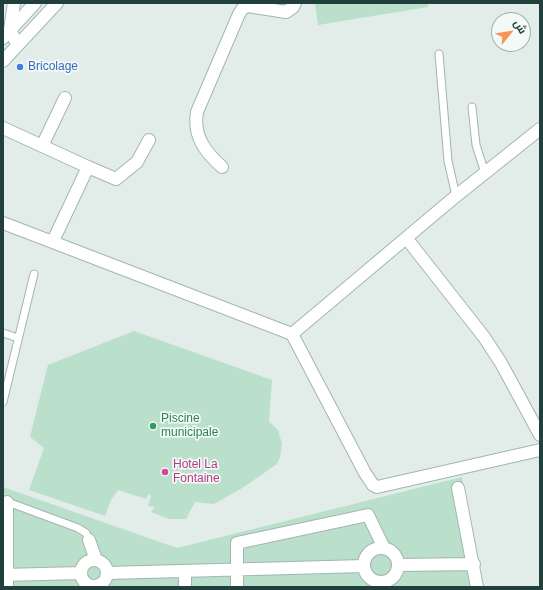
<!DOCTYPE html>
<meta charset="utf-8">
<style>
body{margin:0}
#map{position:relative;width:543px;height:590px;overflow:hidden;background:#e2edea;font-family:Helvetica,Cairo,sans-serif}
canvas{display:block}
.frame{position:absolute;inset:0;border:4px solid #213f3c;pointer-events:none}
.north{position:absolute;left:491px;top:12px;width:40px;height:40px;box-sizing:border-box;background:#f3f9f7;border:1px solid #9fafac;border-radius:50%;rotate:60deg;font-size:11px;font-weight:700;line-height:16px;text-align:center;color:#213f3c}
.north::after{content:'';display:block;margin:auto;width:14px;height:18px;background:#f89555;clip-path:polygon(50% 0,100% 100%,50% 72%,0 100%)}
</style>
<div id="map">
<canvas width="543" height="590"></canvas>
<div class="frame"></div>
<div class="north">ش</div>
</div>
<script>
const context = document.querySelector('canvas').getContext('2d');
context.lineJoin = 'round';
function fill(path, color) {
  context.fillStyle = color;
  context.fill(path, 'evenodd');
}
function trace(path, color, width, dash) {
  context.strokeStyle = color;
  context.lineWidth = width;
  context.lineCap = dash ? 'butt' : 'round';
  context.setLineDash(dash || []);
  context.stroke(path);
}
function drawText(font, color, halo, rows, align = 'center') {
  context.font = font + ' Helvetica,sans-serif';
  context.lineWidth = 3.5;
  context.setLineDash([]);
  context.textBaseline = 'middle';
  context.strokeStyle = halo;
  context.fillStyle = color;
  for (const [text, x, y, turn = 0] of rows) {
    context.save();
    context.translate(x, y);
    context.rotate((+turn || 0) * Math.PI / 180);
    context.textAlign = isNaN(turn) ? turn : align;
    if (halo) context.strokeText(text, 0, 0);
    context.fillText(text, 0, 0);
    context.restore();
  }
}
fill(new Path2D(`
 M315 3H428V7L318 25Z
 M134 331 272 380 269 421 278 430 282 444 280 457 277 464 244 487 214 504 195 502 186 519H169L151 512 155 507 148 506 151 496 149 494 146 499 118 490 111 500 105 516 29 490 44 448 30 437 48 365Z
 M462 477 482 587H3V487L177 548Z`), '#badfca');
const lane = new Path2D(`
 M439 54 448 161 456 196
 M472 107 476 145 485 173
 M3 333 18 338
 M3 402 34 274
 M5 501 78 528 86 533 89 540`);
const street = new Path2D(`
 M14 3 10 30 17 44
 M3 128 88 167 53 241
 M42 146 65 98
 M88 167 116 179 137 162 149 140
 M222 167C205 152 193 136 197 112L239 14 243 8 248 6 286 12 293 7 295 3
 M3 223 292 334 365 473 373 485 377 487 540 450
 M407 239 484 337 501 363 540 435
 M292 334 456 196 540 129
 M458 488 477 587
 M89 540 96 560
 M364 565a17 17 0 1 1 34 0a17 17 0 1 1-34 0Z
 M81 573a13 13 0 1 1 26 0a13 13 0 1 1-26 0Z
 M398 565 474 564
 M107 573 364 566
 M3 575 81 573
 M7 587V502
 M185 587V571
 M237 587V543L368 515 384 548`);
const secondary = new Path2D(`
 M3 38 35 3
 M3 61 57 3`);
trace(lane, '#a4b5b2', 9);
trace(street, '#a4b5b2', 14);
trace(secondary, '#a0b9b4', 14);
trace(lane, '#fff', 7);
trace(street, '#fff', 12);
trace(secondary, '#fff', 12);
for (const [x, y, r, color] of [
 [20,67,4,"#3f7fe0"],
 [153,426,4,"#2e9e5b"],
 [165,472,4,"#d1479c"]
]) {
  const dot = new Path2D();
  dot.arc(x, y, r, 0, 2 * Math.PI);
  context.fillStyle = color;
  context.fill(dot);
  trace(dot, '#f3f9f7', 1.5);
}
drawText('12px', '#366cbe', '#f3f9f7', [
 ["Bricolage",28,67]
], 'left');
drawText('12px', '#27864d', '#f3f9f7', [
 ["Piscine",161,419],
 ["municipale",161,433]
], 'left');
drawText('12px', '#b23c85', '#f3f9f7', [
 ["Hotel La",173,465],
 ["Fontaine",173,479]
], 'left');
</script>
